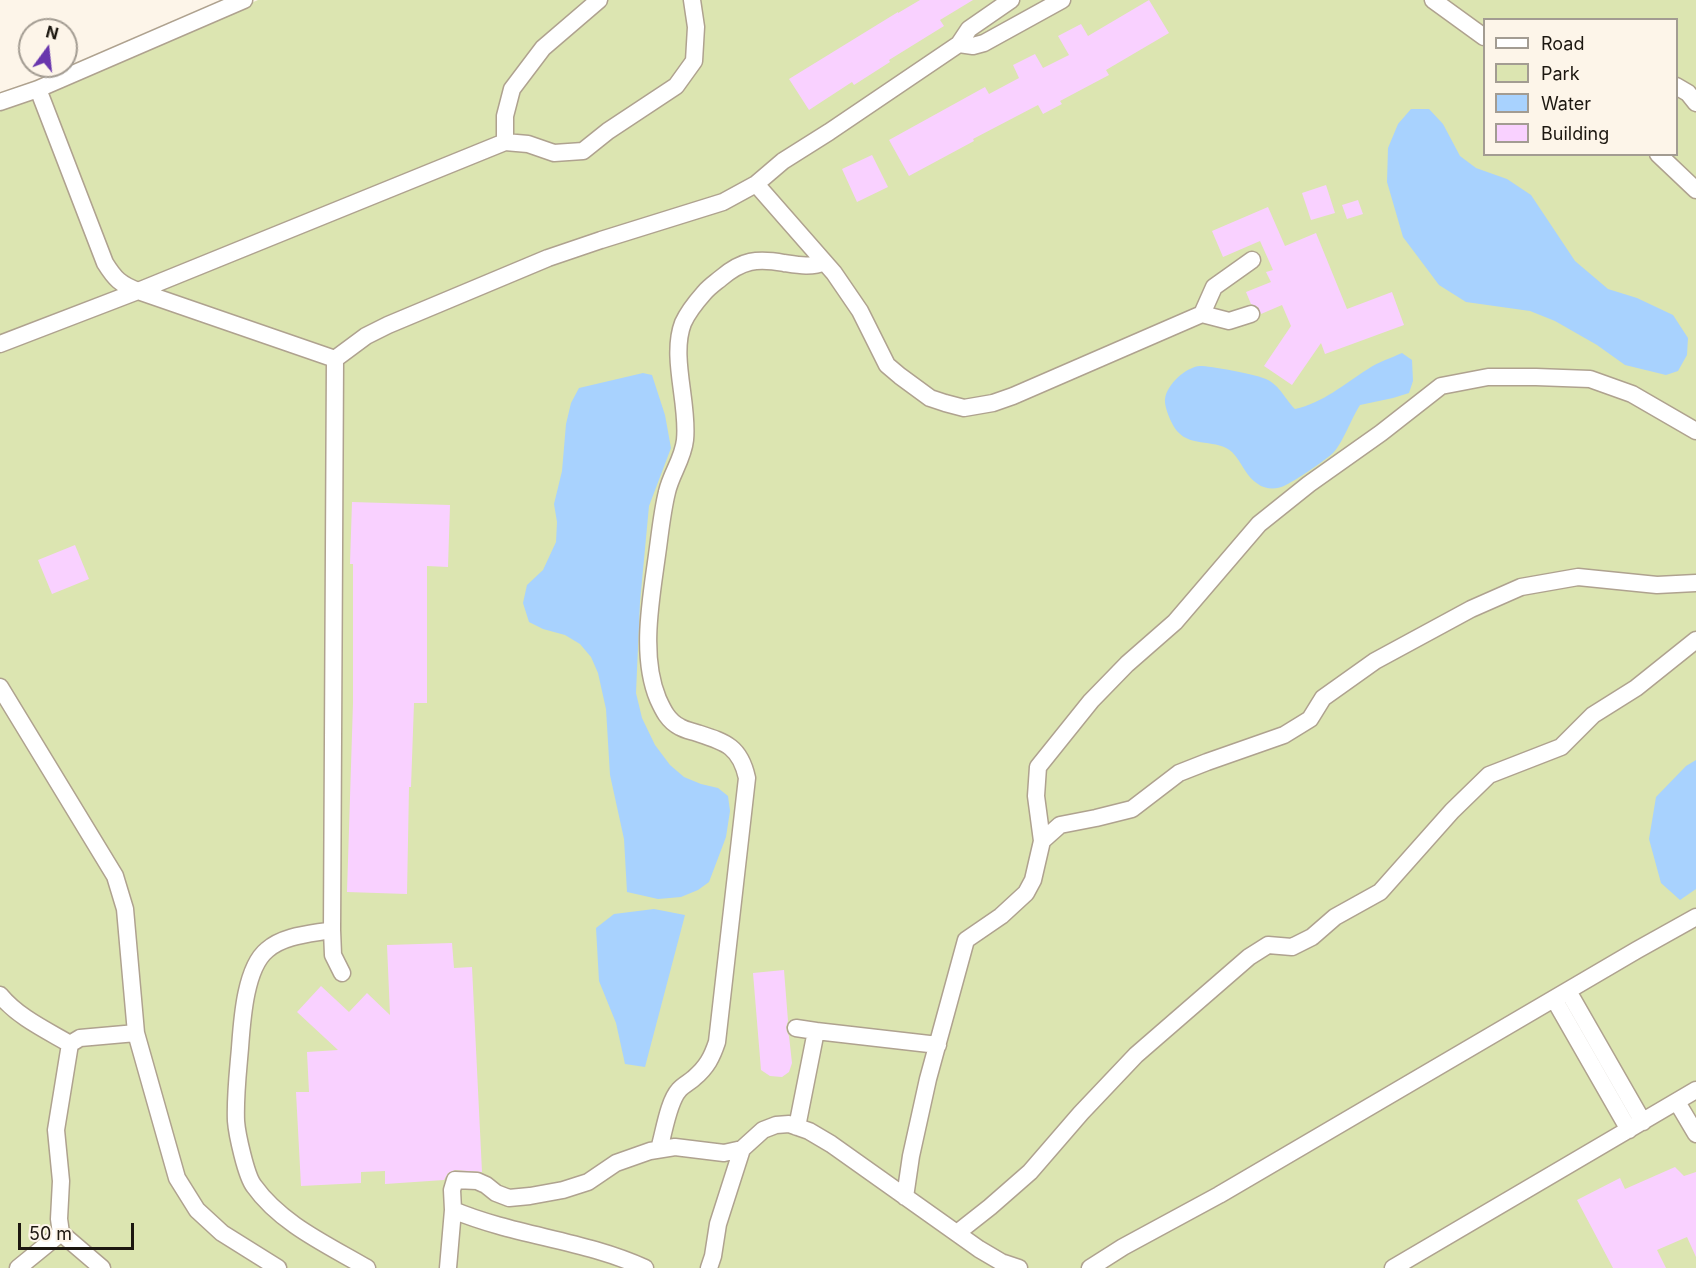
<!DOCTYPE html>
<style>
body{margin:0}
#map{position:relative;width:1696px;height:1268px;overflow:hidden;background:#fdf5e9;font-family:Inter,sans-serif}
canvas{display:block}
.legend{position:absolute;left:1483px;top:18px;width:195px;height:138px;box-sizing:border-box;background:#fdf5e9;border:2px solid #a39c92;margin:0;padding:8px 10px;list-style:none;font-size:18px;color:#1c1710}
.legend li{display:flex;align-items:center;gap:12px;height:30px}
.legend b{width:30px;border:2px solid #a39c92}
.north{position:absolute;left:18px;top:18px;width:60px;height:60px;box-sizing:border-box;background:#fdf5e9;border:2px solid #a39c92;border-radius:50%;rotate:15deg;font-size:16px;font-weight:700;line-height:24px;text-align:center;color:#1c1710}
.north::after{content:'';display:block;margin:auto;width:21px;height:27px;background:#6936ad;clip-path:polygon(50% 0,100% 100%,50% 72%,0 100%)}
.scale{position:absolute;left:18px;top:1223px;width:116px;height:27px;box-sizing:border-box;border:3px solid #1c1710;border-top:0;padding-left:8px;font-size:18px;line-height:21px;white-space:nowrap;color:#1c1710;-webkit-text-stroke:4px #fdf5e9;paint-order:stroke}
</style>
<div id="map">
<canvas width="1696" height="1268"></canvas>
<ul class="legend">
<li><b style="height:8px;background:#fff"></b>Road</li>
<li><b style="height:16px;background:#dce5b1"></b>Park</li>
<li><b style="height:16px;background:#a8d2fe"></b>Water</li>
<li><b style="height:16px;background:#f9d1ff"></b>Building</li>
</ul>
<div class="north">N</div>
<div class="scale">50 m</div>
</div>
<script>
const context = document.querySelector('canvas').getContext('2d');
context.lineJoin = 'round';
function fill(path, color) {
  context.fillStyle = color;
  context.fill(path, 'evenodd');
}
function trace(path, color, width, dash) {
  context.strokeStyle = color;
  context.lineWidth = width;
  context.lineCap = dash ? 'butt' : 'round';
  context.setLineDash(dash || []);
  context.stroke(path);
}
fill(new Path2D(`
 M258 0H1696V1268H0V108L45 91ZM1484 20H1676V154H1484Z`), '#dce5b1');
fill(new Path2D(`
 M1411 109H1429L1443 124 1460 156 1476 168 1507 179 1531 195 1575 261 1608 289 1637 298 1673 315 1688 338 1687 355 1678 371 1666 375 1625 365 1597 345 1555 321 1530 311 1466 302 1439 285 1403 237 1387 182 1388 148 1398 124Z
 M1402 353 1412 360 1413 381 1409 393 1393 398 1360 405C1351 419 1343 443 1333 453 1326 460 1293 482 1284 486 1276 490 1264 489 1258 484 1246 477 1242 462 1232 452 1218 439 1191 447 1178 432 1172 426 1164 407 1165 399 1167 384 1186 367 1200 366 1210 366 1254 374 1263 378 1279 383 1284 398 1295 409 1323 403 1344 384 1368 369 1378 362 1391 358 1402 353Z
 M643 373 652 375 665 415 671 448 649 506 640 602 636 693 642 718 655 745 670 765 684 777 701 784 718 788 728 796 730 811 726 837 709 882 698 890 681 897 658 899 627 892 624 839 610 775 606 709 598 673 591 657 580 644 565 635 543 629 529 622 523 603 527 585 543 570 556 542 557 522 554 504 562 471 566 424 571 403 579 388Z
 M1696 760V889L1680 900 1661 883 1649 839 1656 797 1686 766Z
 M654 909 685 915 645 1067 625 1064 616 1023 599 981 596 928 614 914Z`), '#a8d2fe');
fill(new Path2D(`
 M920 0H973L940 20 944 26 889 60 890 62 854 85 852 82 809 110 789 79 898 12V13Z
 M1149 0 1169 33 1106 70 1109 75 1060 101 1062 104 1043 114 1038 105 973 139 974 141 909 176 889 140 985 87 989 94 1019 78 1013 65 1035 54 1043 68 1069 55 1058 36 1081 24 1088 36Z
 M872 155 888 187 857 202 842 169Z
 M1326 185 1335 213 1311 220 1302 193Z
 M1358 200 1363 214 1347 219 1342 205Z
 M1268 207 1285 246 1316 233 1347 309 1392 292 1404 325 1325 354 1321 343 1292 385 1264 366 1291 326 1282 305 1261 314 1258 307 1251 304 1246 292 1271 282 1266 272 1273 270 1260 241 1223 257 1212 231Z
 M352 502 450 505 448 567 427 566V703H414L411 787H409L407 894 347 892 353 703V564H350Z
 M75 545 89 579 52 594 38 560Z
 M452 943 454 968 472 967 482 1172 455 1170 448 1173 444 1180 385 1184V1171L361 1172V1183L301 1186 296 1092H309L307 1052 338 1050 297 1012 321 986 349 1012 367 993 390 1015 387 945Z
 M784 970 788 1021 786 1027 787 1032 789 1036 792 1063 789 1072 782 1077 770 1076 761 1070 753 973Z
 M1675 1167 1684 1176 1696 1172V1257L1687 1237 1657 1250 1666 1268H1613L1577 1200 1620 1178 1625 1189Z`), '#f9d1ff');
const minor = new Path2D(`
 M1433 0 1484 37
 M959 44 973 46 984 43 1062 0
 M1676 86 1688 93 1696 103
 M38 89 105 263C115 279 120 284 138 291L335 359 366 336 388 325 548 258 601 240 723 202 756 184 783 161 829 132 959 44 969 29 1011 0
 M0 102 38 89 244 0
 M505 142V116L512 89 543 48 599 0
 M1658 154 1696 190
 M756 184 834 273 860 311 887 365 900 376 930 398 945 403 964 408 993 403 1013 396 1202 314 1229 321 1251 314
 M1202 314 1214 287 1252 260
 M0 344 138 291 505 142 528 144 554 153 583 151 608 131 676 86 694 61 696 27 692 0
 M335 359 332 930 333 955 342 973
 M0 687 115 876 125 909 136 1033 177 1178 197 1210 222 1233 278 1268
 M1042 841 1036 796 1038 767 1091 701 1127 664 1175 622 1259 524 1309 484 1381 433 1441 386 1488 377H1536L1590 379 1632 394 1696 431
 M332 930C311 934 284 935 267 950 245 968 242 1021 240 1048 238 1072 235 1096 236 1121 237 1134 246 1176 254 1186 281 1224 328 1245 367 1268
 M1568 991 1643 1122
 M0 995C18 1017 46 1030 70 1044
 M1554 999 1629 1130
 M796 1028 816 1031
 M1677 1102 1696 1134
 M797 1127 816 1031 938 1045
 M659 1149C664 1133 668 1102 679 1090 683 1085 690 1082 694 1078 707 1067 712 1057 717 1042L747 778C740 746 725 742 697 733 691 731 685 730 680 727 668 721 663 710 658 699 640 656 651 599 657 555 660 534 662 512 667 492 671 474 683 459 685 440 689 404 670 357 683 323 688 312 696 302 704 293 709 287 715 283 721 278 742 260 757 258 784 263 797 265 812 268 824 262
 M905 1197 911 1156 928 1079 966 940 1001 916 1026 893 1033 880 1042 841 1060 825 1096 818 1132 809 1179 773 1207 762 1284 735 1310 719 1323 698 1375 661 1471 609 1521 587 1578 577 1657 585 1696 583
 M453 1210C515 1236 584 1240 645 1268
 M957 1233 990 1207 1030 1172 1081 1113 1136 1055 1249 957 1268 945 1292 947 1312 937 1335 917 1380 892 1452 811 1489 775 1561 747 1593 715 1636 688 1696 640
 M18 1268 61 1233
 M102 1268 61 1233 59 1219 61 1181 56 1130 70 1044 80 1038 136 1033
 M448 1268 453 1210 452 1190 455 1180 477 1181 486 1185 496 1193 509 1198 530 1196 563 1190 588 1182 616 1163 650 1151 675 1147 724 1153 742 1149 763 1130 776 1125 789 1124 809 1131 831 1144 979 1249 1001 1262 1019 1268
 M709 1268 713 1256 718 1224 742 1149
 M1090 1268 1123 1247 1219 1195 1637 950 1696 917
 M1393 1268 1696 1090`);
trace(minor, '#afa28f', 19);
trace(minor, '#fff', 16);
</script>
